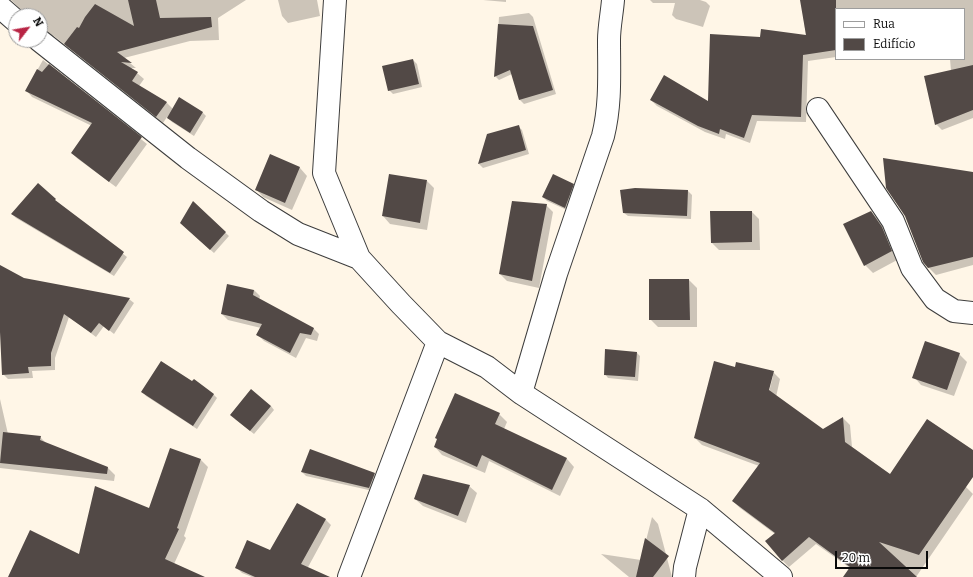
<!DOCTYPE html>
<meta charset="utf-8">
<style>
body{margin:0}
#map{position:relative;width:973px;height:577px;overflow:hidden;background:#fff6e7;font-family:Bitter,serif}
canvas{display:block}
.legend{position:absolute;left:835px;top:8px;width:130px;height:52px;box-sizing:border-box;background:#fff;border:1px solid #9d9d9d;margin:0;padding:5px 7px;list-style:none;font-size:12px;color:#0a0a0a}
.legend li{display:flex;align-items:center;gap:8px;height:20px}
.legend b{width:20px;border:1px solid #9d9d9d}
.north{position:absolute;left:8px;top:8px;width:40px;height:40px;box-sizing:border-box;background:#fff;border:1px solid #9d9d9d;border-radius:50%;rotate:59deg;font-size:11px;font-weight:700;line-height:16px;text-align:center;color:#0a0a0a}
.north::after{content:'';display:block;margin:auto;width:14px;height:18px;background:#b82444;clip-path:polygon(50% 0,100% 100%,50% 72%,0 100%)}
.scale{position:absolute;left:835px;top:551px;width:93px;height:18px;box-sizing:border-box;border:2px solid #0a0a0a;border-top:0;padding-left:5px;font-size:12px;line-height:14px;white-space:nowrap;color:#0a0a0a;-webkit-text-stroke:3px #fff;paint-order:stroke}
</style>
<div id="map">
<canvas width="973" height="577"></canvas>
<ul class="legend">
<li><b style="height:5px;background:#fff"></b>Rua</li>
<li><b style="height:11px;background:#524946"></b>Edifício</li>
</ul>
<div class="north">N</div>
<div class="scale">20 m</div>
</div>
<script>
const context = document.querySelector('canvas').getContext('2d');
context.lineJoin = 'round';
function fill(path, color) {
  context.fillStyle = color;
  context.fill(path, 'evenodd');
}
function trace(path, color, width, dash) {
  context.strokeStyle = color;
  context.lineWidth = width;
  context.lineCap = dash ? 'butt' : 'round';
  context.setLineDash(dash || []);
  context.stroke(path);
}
fill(new Path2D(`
 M11 0H246L218 18 219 40 190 41 124 58 136 68H129L137 73 144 79 139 86 167 103 173 109 202 112 206 116 194 136 172 122 167 117 163 123 54 36 46 34 40 28V16H28Z
 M278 0H317L320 16 288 23 282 16Z
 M483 0H506V2Z
 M650 0H700L706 2 710 6 703 27 676 19 672 15 675 3H653Z
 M801 0H973V118L942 130 936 124 951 71 950 59H964V9H836V57L808 61 806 122 757 121 750 143 726 134 725 139 705 132 657 106 651 100 709 103 761 38 806 36Z
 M529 13 533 17 556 94 524 104 520 100 512 74 499 80 495 76 499 17Z
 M43 60 147 144 116 187 78 159 72 153 92 126 32 97 26 90Z
 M413 60 417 64 422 87 393 94 389 90Z
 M518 126 522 130 529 154 483 168 479 164 488 135Z
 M278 159 300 168 307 176 292 210 263 197 256 189Z
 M973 173V265L936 275 929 268Z
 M427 181 434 188 427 230 390 224 383 216Z
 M573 184 577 188 569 211 547 201 543 197Z
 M688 191 692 195 691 219 628 216 624 213Z
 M55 200 127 257 114 276 16 218 12 214Z
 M193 203 229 236 214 253 185 227Z
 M546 205 553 212 539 288 507 281 500 274Z
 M752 212 759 219 760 250H719L712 243Z
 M871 212 878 219 889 235 899 259 873 273 865 265Z
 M0 266 23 279 129 299 134 303 114 334 104 326 96 337 69 317 55 358V370L32 371 33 378 8 379 3 374 0 314Z
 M689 280 697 288V327H658L650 319Z
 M254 290 260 296 259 300 313 328 319 334 317 341 306 338 296 358 264 341 258 335 261 328 228 320 222 314Z
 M637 353 640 356 638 381 608 378 605 374Z
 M959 354 967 362 954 396 921 385 914 377Z
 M736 369 773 372 780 379 776 397 823 430 843 418 850 425 852 447 891 475 966 487 973 494 916 577H844L850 568 816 544 789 567 782 560 775 534 740 508 733 501 759 466 702 445 695 438ZM771 376H773L768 396 766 395Z
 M143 392 213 394 217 398 197 429 146 396Z
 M0 399 8 434 40 437 46 443 108 468 115 475 114 481 0 468Z
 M271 406 274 410 254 434 235 419Z
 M499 414 507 422 504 429 567 459 574 467 560 496 489 461 485 473 442 455 435 447Z
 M201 460 208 467 184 536 186 538 174 564 186 577H9L79 555 150 510Z
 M302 472 374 474 378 478 373 491 306 476Z
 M469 486 477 493 466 523 423 506 415 499Z
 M297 504 326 520 331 525 307 569 323 577H252L242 573 236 567 271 552Z
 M652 517 658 524 672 577H629L601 554 641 560Z`), '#0003');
fill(new Path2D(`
 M128 0H156L160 18 211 17 212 27 117 52 132 63 121 62 138 72 132 81 167 102 156 117 64 44 77 27 79 28 85 17 95 4 134 26Z
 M800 0H836V50L803 55 801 117 752 115 744 138 720 129 719 134 698 126 650 100 664 75 708 101 710 34 760 37 761 29 806 35Z
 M498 24 533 26 553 90 519 100 510 70 494 77Z
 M413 59 419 84 388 91 382 66Z
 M49 64 142 137 109 182 71 153 92 123 25 91 37 69 42 72Z
 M973 65V110L935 125 924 76Z
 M179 97 203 112 190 133 167 118Z
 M519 125 526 150 478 164 487 134Z
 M270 154 300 167 285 203 255 190Z
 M883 158 973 172V257L928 268 923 262 905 216 886 188Z
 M389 174 427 180 420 223 382 216Z
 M553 174 574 184 565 208 542 197Z
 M38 183 56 199 55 200 124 252 110 273 11 214Z
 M635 188 688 190 687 216 623 213 620 190Z
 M193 201 226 232 210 250 180 223Z
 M512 201 547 204 532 281 499 274Z
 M710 211H752V242L711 243Z
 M871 211 882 227 892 251 864 266 843 224Z
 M0 265 24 278 130 298 109 331 99 323 91 333 64 314 51 353V366L28 367 29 373 2 375 0 332Z
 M649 279H689L690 320H649Z
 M227 284 254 290 253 295 314 328 311 335 300 333 290 353 256 335 262 324 221 314Z
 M925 341 960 353 947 390 912 378Z
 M605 349 637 352 635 377 604 375Z
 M161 361 192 381 194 379 214 394 193 426 141 392Z
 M714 361 735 367 736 362 774 371 769 390 823 429 843 417 845 442 890 474 927 419 973 450V477L919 555 879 542 917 577H843L850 567 809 537 782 561 765 541 775 533 732 501 760 463 694 438Z
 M251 389 271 406 250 431 230 415Z
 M455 393 500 413 495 424 567 458 552 490 482 455 477 467 434 447 437 439 435 438Z
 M3 432 41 436 40 440 108 467 107 474 0 463Z
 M170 448 201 459 177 528 179 529 165 559 205 577H8L30 530 79 554 95 486 149 508Z
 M310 449 375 473 369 488 301 472Z
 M423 474 470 485 458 516 414 499Z
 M297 503 326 519 301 564 330 577H255L235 568 247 540 270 550Z
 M645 538 669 556 653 577H636Z`), '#524946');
const minor = new Path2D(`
 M335 0 324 173 359 258 401 304 438 342 487 367 521 393 700 509 781 577
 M0 7 16 21
 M39 40 188 158 261 211 298 234 359 258
 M818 109 893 221 912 268 935 299 954 311 973 313
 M521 393 556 274 603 136C611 104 609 73 609 40 609 27 612 13 613 0
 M349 577 438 342
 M684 577 685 567 700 509`);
trace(minor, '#3d3d3d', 24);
trace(minor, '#fff', 22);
</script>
